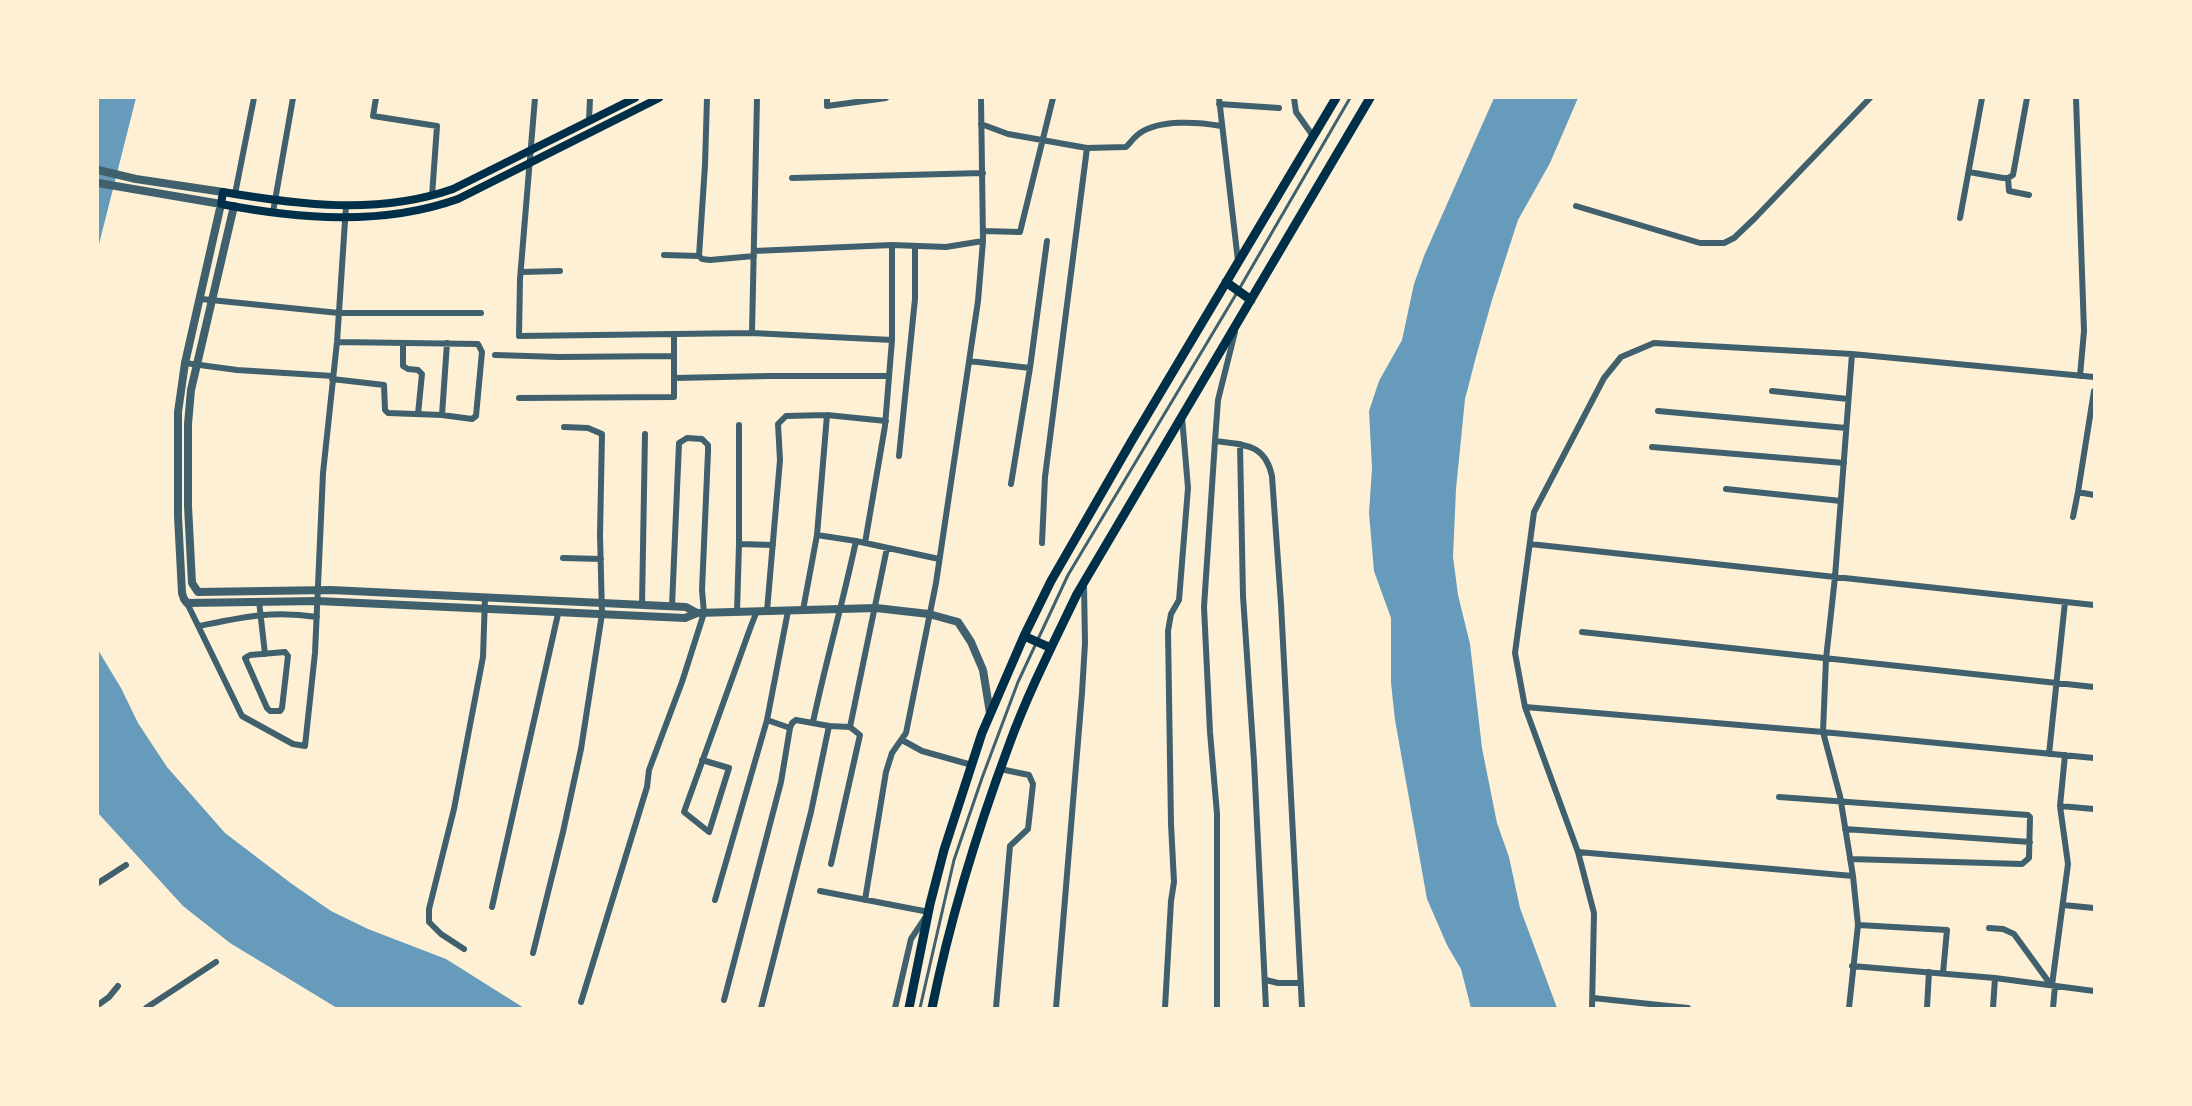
<!DOCTYPE html>
<style>
body{margin:0}
#map{position:relative;width:2192px;height:1106px;overflow:hidden;background:#fdf0d5;font-family:"Work Sans",sans-serif}
canvas{display:block}
.frame{position:absolute;inset:0;border:99px solid #fdf0d5;pointer-events:none}
</style>
<div id="map">
<canvas width="2192" height="1106"></canvas>
<div class="frame"></div>
</div>
<script>
const context = document.querySelector('canvas').getContext('2d');
context.lineJoin = 'round';
function fill(path, color) {
  context.fillStyle = color;
  context.fill(path, 'evenodd');
}
function trace(path, color, width, dash) {
  context.strokeStyle = color;
  context.lineWidth = width;
  context.lineCap = dash ? 'butt' : 'round';
  context.setLineDash(dash || []);
  context.stroke(path);
}
fill(new Path2D(`
 M98 98H136L98 248Z
 M1494 98H1578L1550 163 1518 220 1492 300 1477 353 1465 399 1456 489 1453 557 1458 595 1470 644 1482 748 1497 823 1509 857 1520 908 1557 1008H1471L1461 969 1447 945 1427 899 1395 720 1391 683V618L1374 571 1369 513 1372 468 1369 411 1379 381 1402 340 1414 284 1424 256Z
 M98 650 121 688 138 723 167 767 225 833 292 884 331 911 368 929 446 959 524 1008H337L230 943 183 906 98 813Z`), '#669bbc');
trace(new Path2D(`
 M920 1008 954 860 982 778 1018 682 1068 575 1238 291 1350 98`), '#3f606c', 3);
trace(new Path2D(`
 M376 98 373 116 437 126 432 196
 M535 98 520 279 519 336 752 333 892 340
 M707 98 705 165 699 256 702 259 710 260 754 256
 M827 98V106L886 98
 M1219 98 1238 261
 M1294 98 1296 112 1313 136
 M2076 98 2084 331 2080 376
 M1219 104 1279 108
 M589 121 590 98
 M981 124 1008 134 1087 148 1126 147C1131 142 1135 136 1140 133 1160 119 1199 122 1221 126
 M1969 172 2003 178H2008L2013 175 2027 98
 M792 178 983 173
 M2008 178 2009 191 2029 195
 M235 194 254 98
 M1576 206 1700 243H1724L1734 238 1755 218 1870 98
 M273 212 293 98
 M1960 218 1982 98
 M983 231 1020 232 1053 98
 M754 251 892 245 946 247 983 241
 M664 255 699 256
 M521 272 560 271
 M201 299 339 313H481
 M1235 332 1218 400 1215 441C1244 445 1265 443 1272 476L1281 604 1302 1008
 M752 333 757 98
 M337 342 478 344 482 352 476 416 472 419 442 415
 M403 343V366L408 369 418 370 422 374 418 414
 M495 355 559 357 674 356
 M969 361 1030 368 1011 484
 M185 363 237 370 333 376
 M1030 368 1047 241
 M674 378 769 376H889
 M332 379 384 385 385 410 388 413 442 415 447 343
 M1772 391 1848 399
 M2094 391 2078 492 2094 495
 M519 398 674 397V336
 M1658 411 1846 428
 M1215 441 1204 607 1210 732 1217 814V1008
 M1240 444 1243 596 1254 761 1266 1008
 M1652 447 1844 463
 M899 456 915 299V246
 M1726 489 1841 501
 M2073 517 2078 492
 M817 535 856 541 939 559
 M865 543 885 426 892 340V245
 M1042 543 1045 477 1087 148
 M739 544 773 545
 M1530 544 2094 605
 M563 558 601 559
 M259 601 265 654
 M187 603 242 716 293 744 305 746 315 653 323 473 337 342 346 206
 M642 605 645 434
 M803 610 817 535 827 415
 M767 611 780 460 778 424 786 416 827 415 886 421
 M737 612 739 544V425
 M199 626C243 617 272 610 317 617
 M1582 632 2094 687
 M285 652 288 656 282 708 280 711H270L267 708 245 658 250 655Z
 M1525 707 1823 732 2094 758
 M767 720 790 728
 M813 722C826 661 843 602 856 541
 M850 727 887 548
 M902 740 922 751 972 765
 M2049 754 2065 602
 M702 760 729 768 709 832 684 812 751 626 757 611
 M1779 797 2028 815 2030 817 2029 858 2022 864 1850 859
 M2060 806 2094 809
 M1845 829 2030 842
 M1578 852 1853 876
 M98 883 126 865
 M820 891 929 912 911 939 895 1008
 M715 900 767 720 788 611
 M865 900 886 772 892 753 906 733 936 583 978 301 983 241 981 98
 M2063 905 2094 908
 M492 907 558 614
 M1858 925 1947 930 1943 973
 M1989 928 2003 929 2014 934 2051 985
 M464 949 441 934 429 922V909L454 809 483 657 485 598
 M533 953 563 832 581 749 602 614 600 535 602 434 588 428 564 427
 M1852 966 1995 978 2094 991
 M1266 980 1278 983H1300
 M2052 985 2068 864 2060 806 2065 755
 M1593 998 1688 1008
 M724 1000 781 782 790 728 792 723 796 720 829 726 850 727 860 735 831 864
 M581 1002 647 787 649 770 682 682 704 613 702 590 708 452V445L702 439 687 438 679 443 672 606
 M98 1005 109 997 118 986
 M146 1008 216 962
 M761 1008 811 812 829 726
 M996 1008 1010 846 1028 829 1033 784 1029 775 1000 769
 M1056 1008 1082 693 1085 643 1084 585
 M1165 1008 1171 901 1174 882 1171 824 1168 631 1171 614 1179 600 1188 488 1182 417
 M1592 1008 1594 913 1578 852 1525 707 1515 653 1534 512 1604 378 1621 357 1654 343 1852 354 2094 377
 M1849 1008 1858 925 1853 876 1840 796 1823 732 1826 659 1835 577 1852 354
 M1927 1008 1929 972
 M1993 1008 1995 978
 M2053 1008 2055 986`), '#3f606c', 6);
trace(new Path2D(`
 M98 170 136 179 223 192
 M98 183 221 204 185 363 178 412V516L182 593 184 599 187 603 317 601 685 618 697 613 876 608 929 614 958 622 971 642 983 670 990 713
 M234 206 191 390 188 424V506L192 583 198 592 331 590 686 607 697 613`), '#3f606c', 8);
trace(new Path2D(`
 M635 98 453 189C379 215 299 205 223 192L221 204C298 219 382 226 458 199L659 98`), '#003049', 8);
trace(new Path2D(`
 M1226 282 1251 300
 M1024 636 1051 648
 M909 1008 930 904 944 850 982 733 1024 636 1051 581 1131 442 1336 98
 M932 1008C950 919 977 831 1009 745 1028 693 1053 644 1077 594L1370 98`), '#003049', 9);
</script>
